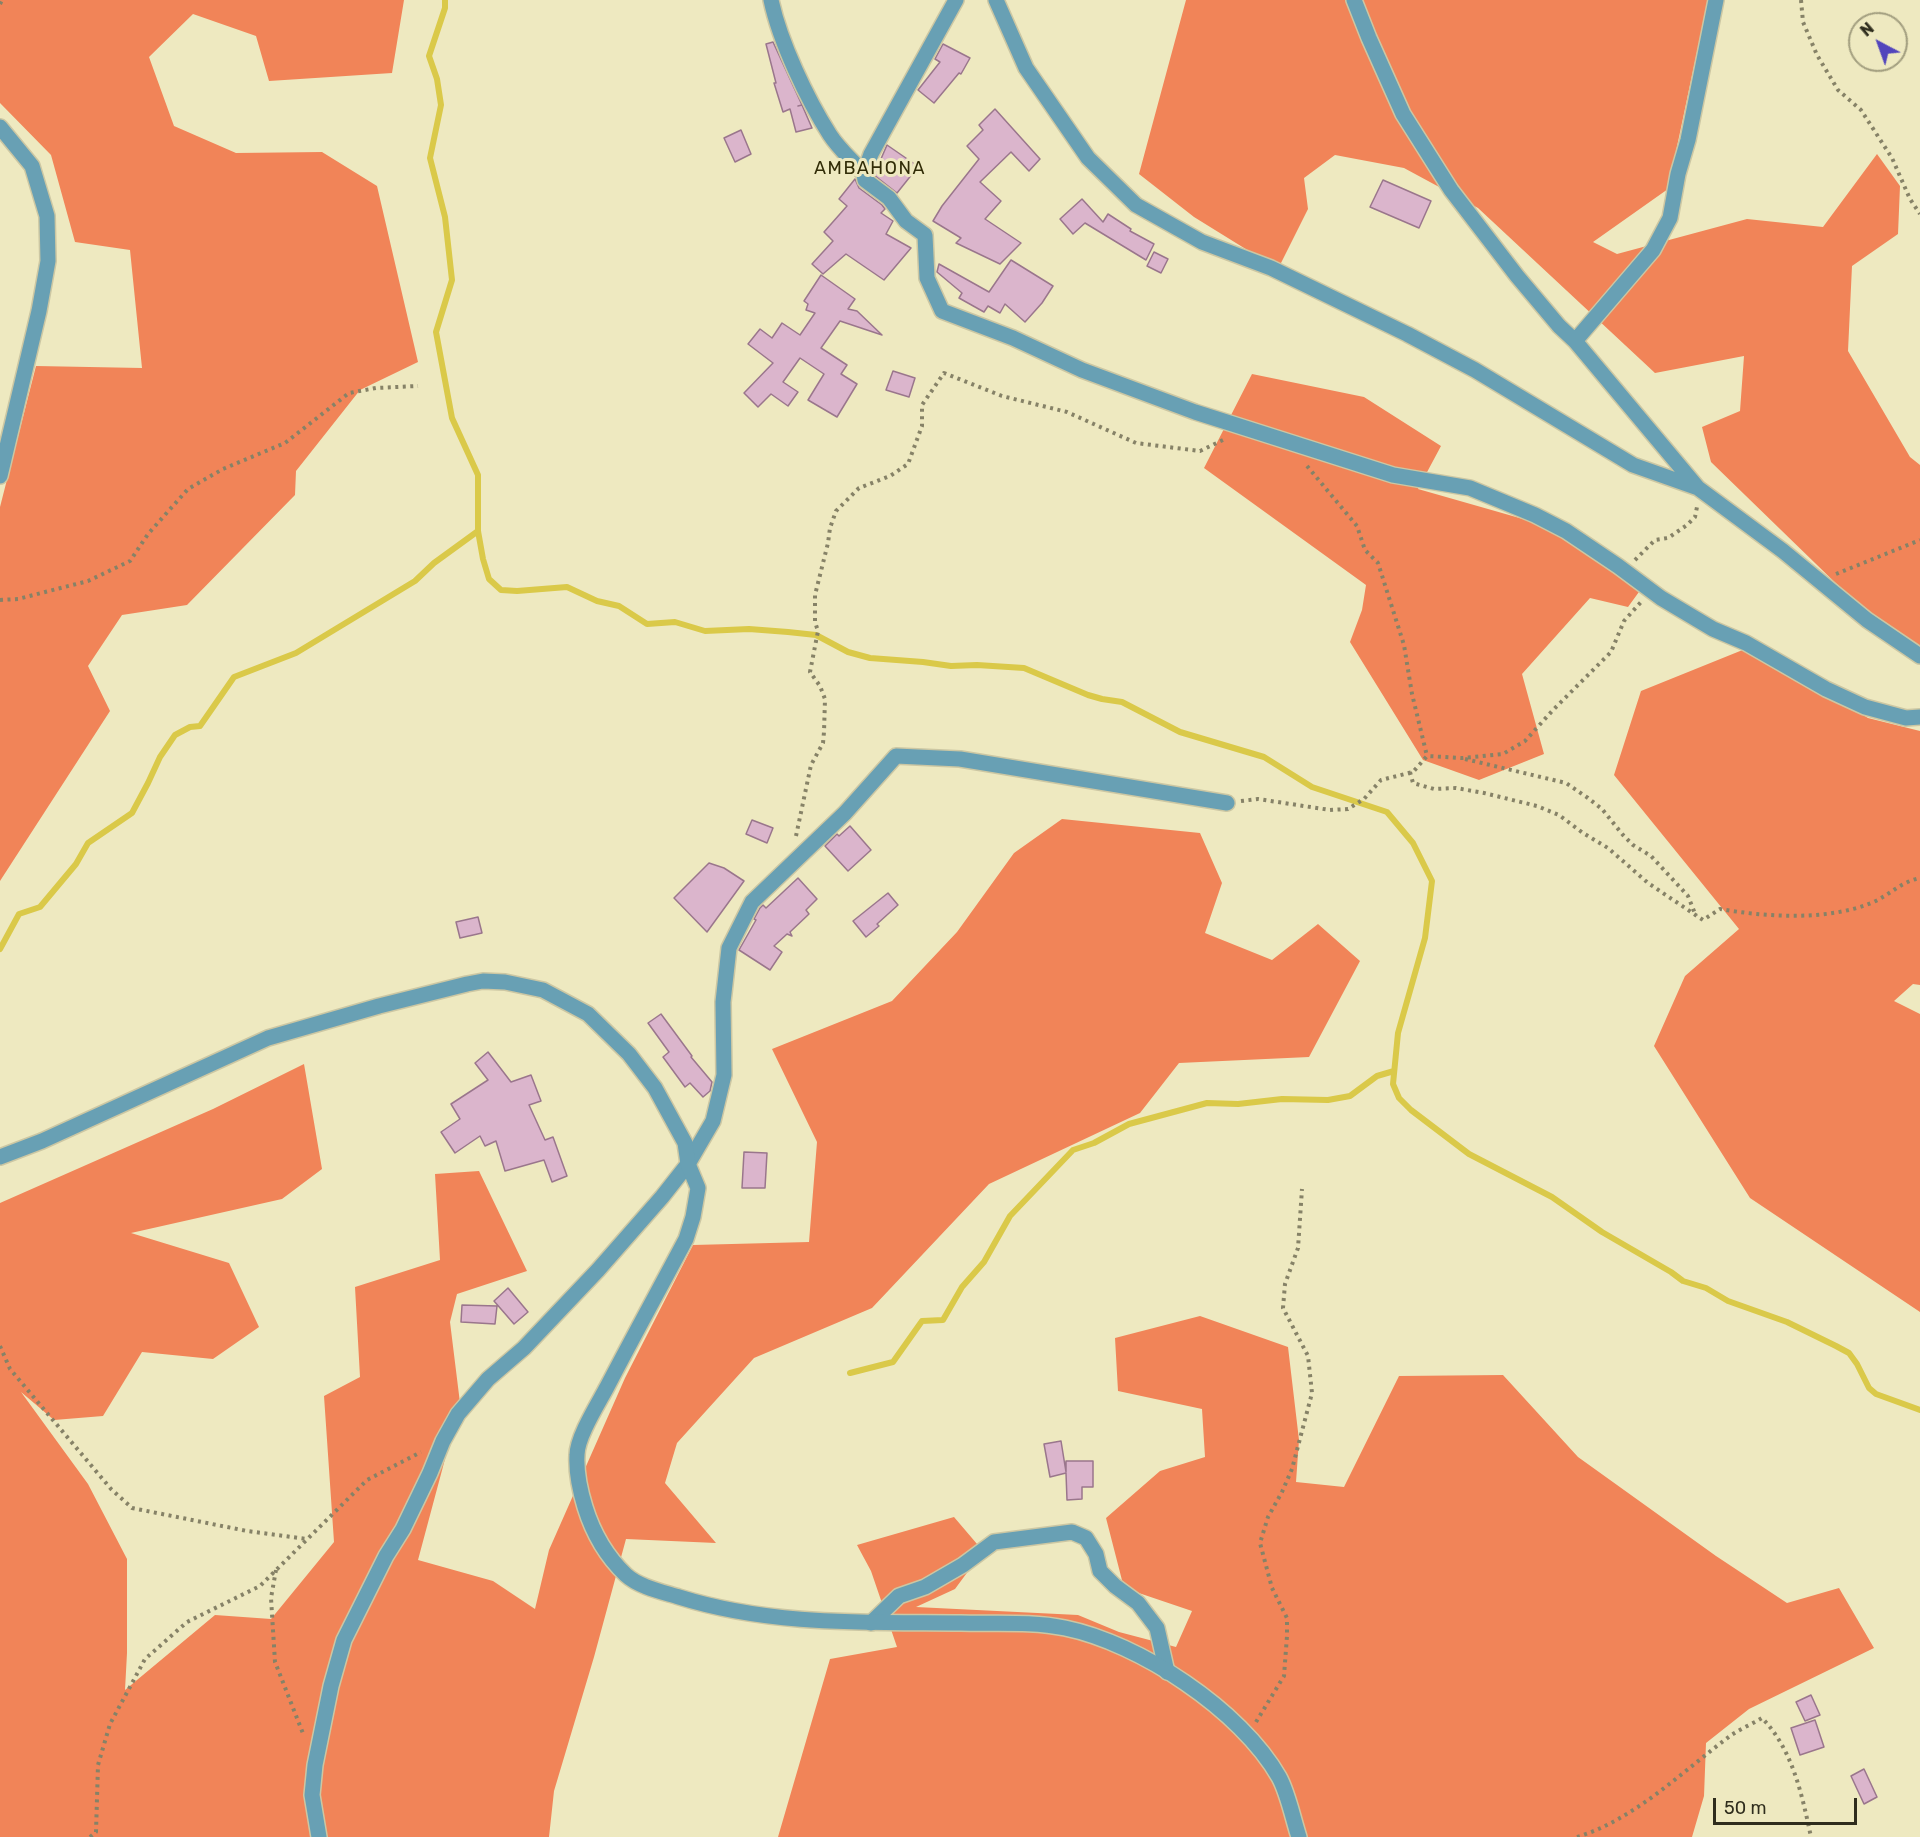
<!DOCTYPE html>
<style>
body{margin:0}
#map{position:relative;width:1920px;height:1837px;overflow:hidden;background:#eee9c0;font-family:Rubik,sans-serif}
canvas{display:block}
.north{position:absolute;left:1848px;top:12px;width:60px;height:60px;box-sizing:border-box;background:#eee9c0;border:2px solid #a29e7f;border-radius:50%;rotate:319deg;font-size:16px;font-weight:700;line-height:24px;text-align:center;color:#2f2d1d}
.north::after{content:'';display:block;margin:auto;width:21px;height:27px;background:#5245bc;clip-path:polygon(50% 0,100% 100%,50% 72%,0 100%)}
.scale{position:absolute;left:1713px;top:1798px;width:144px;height:27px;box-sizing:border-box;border:3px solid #2f2d1d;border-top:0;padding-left:8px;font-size:18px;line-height:21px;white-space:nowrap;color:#2f2d1d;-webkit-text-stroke:4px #eee9c0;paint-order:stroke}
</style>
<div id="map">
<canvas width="1920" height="1837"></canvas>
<div class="north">N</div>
<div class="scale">50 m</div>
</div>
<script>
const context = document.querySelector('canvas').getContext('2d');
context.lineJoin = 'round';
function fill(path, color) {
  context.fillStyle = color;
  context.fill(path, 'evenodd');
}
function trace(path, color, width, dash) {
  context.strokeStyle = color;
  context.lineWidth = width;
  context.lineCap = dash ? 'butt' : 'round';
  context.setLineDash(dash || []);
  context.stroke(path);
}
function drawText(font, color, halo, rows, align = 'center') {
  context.font = font + ' Rubik,sans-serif';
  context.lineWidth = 6;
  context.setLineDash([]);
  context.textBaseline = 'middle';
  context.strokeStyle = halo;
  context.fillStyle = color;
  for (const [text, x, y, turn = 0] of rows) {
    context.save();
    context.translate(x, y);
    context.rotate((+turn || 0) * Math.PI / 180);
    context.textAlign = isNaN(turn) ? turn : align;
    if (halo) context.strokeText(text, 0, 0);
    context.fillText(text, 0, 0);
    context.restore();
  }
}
fill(new Path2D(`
 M0 0H404L392 73 269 81 256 36 193 14 149 57 174 126 236 153 322 152 377 186 418 362 360 390 296 471 295 495 187 605 122 615 88 666 110 711 0 881V507L36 366 142 368 130 250 75 242 51 155 0 103Z
 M1186 0H1708L1668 189 1593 242 1617 254 1747 219 1823 227 1877 154 1900 186 1898 234 1852 266 1848 351 1910 457 1920 465V665L1711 462 1702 427 1740 411 1744 356 1655 373 1478 208 1404 168 1335 155 1304 178 1308 209 1278 269 1194 217 1139 174Z
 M1252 374 1364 397 1441 446 1418 489 1544 525 1644 585 1628 607 1590 598 1522 674 1544 754 1479 780 1423 760 1350 642 1362 610 1366 585 1204 468Z
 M1750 647 1868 718 1920 731V985L1913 984 1894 1001 1920 1014V1312L1750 1198 1654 1046 1685 976 1739 929 1614 775 1641 691Z
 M1062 819 1200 833 1222 883 1205 933 1272 960 1318 924 1360 961 1309 1057 1179 1063 1140 1113 989 1184 872 1308 754 1358 677 1443 665 1483 716 1543 626 1539 594 1657 554 1791 549 1837H0V1203L213 1109 304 1064 322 1169 282 1199 131 1233 229 1263 259 1327 213 1359 142 1352 103 1416 54 1420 21 1392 88 1484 127 1559V1653L125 1690 215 1615 271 1619 334 1542 324 1396 360 1377 355 1287 440 1260 435 1174 479 1171 527 1271 457 1294 450 1322 460 1403 418 1560 493 1581 535 1609 549 1550 625 1378 693 1245 809 1242 817 1142 772 1049 892 1001 957 932 1014 853Z
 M1200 1316 1288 1347 1299 1440 1296 1482 1344 1487 1399 1376 1503 1375 1578 1457 1716 1556 1787 1603 1839 1588 1874 1648 1749 1709 1706 1743 1704 1796 1692 1837H778L830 1659 897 1647 871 1571 857 1545 954 1517 983 1551 955 1589 916 1607 1078 1615 1119 1632 1176 1647 1192 1611 1124 1588 1106 1518 1160 1471 1205 1457 1202 1409 1118 1391 1115 1338Z`), '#f18458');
trace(new Path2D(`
 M445 0V8L429 56 437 79 441 105 430 158 445 217 452 280 436 332 452 418 478 475V531L483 559 489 579 501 590 517 591 567 587 597 601 619 606 647 624 675 622 705 631 749 629 788 632 816 635 848 652 870 658 923 662 951 666 977 665 1024 668 1088 695 1102 699 1122 702 1180 732 1264 757 1312 787 1387 812 1413 843 1432 881 1425 938 1398 1033 1393 1084 1399 1098 1411 1110 1469 1154 1552 1197 1602 1232 1671 1272 1683 1281 1706 1288 1728 1301 1787 1322 1836 1346 1849 1353 1857 1364 1869 1388 1876 1394 1920 1410
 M0 949 19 914 40 907 76 864 88 843 132 813 148 783 160 757 175 735 190 727 200 726 234 677 296 653 415 581 434 563 478 531
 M850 1373 893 1362 922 1321 943 1320 962 1287 984 1262 1010 1216 1073 1150 1094 1143 1129 1124 1207 1103 1238 1104 1282 1099 1328 1100 1350 1096 1377 1076 1394 1071`), '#dac949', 6);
const building = new Path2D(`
 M773 42 802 105 798 106 802 105 812 128 796 132 790 109 783 112 774 83H776L766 44Z
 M943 44 970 58 961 74 959 73 934 103 918 90 940 62 935 59Z
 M995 109 1040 159 1029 171 1011 152 980 182 1001 201 985 219 1021 243 1000 264 956 243 961 238 933 221 942 206 979 159 967 146 983 130 979 125Z
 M741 130 751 154 735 162 724 138Z
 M887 145 916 165 911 171 913 173 897 193 874 175Z
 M855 179 859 188 882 205 885 209 881 213 893 221 886 234 911 248 884 280 846 254 823 274 812 264 833 241 824 232 847 206 839 199Z
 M1383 180 1431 201 1419 228 1370 207Z
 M1082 199 1103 222 1108 214 1131 229 1130 231 1154 244 1146 260 1085 223 1073 234 1060 219Z
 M1154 252 1168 259 1161 273 1147 266Z
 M1011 260 1053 286 1042 303 1025 322 1005 304 1000 313 988 306 984 312 959 298 962 293 937 272 939 264 989 292Z
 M821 275 855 299 848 309 857 311 882 335 840 321 821 348 847 365 841 374 857 384 837 417 808 400 824 374 800 358 783 382 798 392 788 406 771 394 758 407 744 393 773 363 748 344 760 329 772 338 782 323 800 335 815 313 806 310 808 304 804 301Z
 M893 371 915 378 909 397 886 390Z
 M752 820 773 828 767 843 746 834Z
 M850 826 871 850 848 871 825 846 837 834 839 836Z
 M709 863 724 868 744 881 707 932 674 898Z
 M798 878 817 899 806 910 809 914 790 932 792 936 787 934 774 946 782 952 770 970 739 950 756 920 754 919 760 908 763 905 766 908Z
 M888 893 898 905 877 924 879 926 866 937 853 921Z
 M478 917 482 933 460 938 456 922Z
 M661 1014 692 1056 691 1057 712 1082 710 1091 703 1097 690 1083 685 1087 663 1057 669 1052 648 1023Z
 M488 1052 511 1082 531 1075 541 1101 529 1105 545 1140 553 1137 567 1176 552 1182 544 1160 505 1171 496 1141 485 1146 480 1136 455 1153 441 1132 460 1119 451 1104 488 1080 475 1063Z
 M744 1152 767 1153 765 1188H742Z
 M508 1288 528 1312 514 1324 494 1301Z
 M462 1305 497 1306 495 1324 461 1322Z
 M1061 1441 1066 1472V1461H1093V1487H1082V1499L1067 1500 1066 1473 1050 1477 1044 1444Z
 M1811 1695 1820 1715 1805 1721 1796 1702Z
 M1815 1720 1824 1747 1800 1755 1791 1728Z
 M1864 1769 1877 1797 1864 1804 1851 1776Z`);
fill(building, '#dbb5cc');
trace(building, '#9a768c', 1.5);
const minor = new Path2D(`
 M771 0C780 42 807 99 830 135 839 149 853 161 864 174
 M956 0 871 154 864 174 865 180 889 198 906 221 925 235 927 278 942 311 1013 338 1082 370 1195 412 1393 475 1470 488 1535 515 1566 531 1618 566 1661 598 1713 629 1746 643 1826 689 1865 707 1906 718 1920 717
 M996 0 1026 68 1088 158 1136 205 1202 242 1271 268 1407 334 1475 370 1633 465 1698 488
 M1354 0 1369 38 1403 114 1451 190 1517 276 1559 326 1575 341 1698 488 1783 551 1867 620 1920 656
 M1575 341 1653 250 1670 218 1678 174 1688 140 1716 0
 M871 1623 899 1596 925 1587 963 1565 994 1542 1072 1532 1086 1538 1096 1554 1100 1571 1115 1586 1138 1603 1157 1628 1167 1672
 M319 1837 312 1795 315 1765 331 1686 344 1640 386 1556 403 1529 430 1473 443 1441 458 1414 488 1379 524 1348 598 1270 662 1197 688 1164 713 1121 724 1075 723 1002 729 948 752 902 845 813 896 756 960 759 1227 803`);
const tertiary = new Path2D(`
 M0 127 32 166 47 216 48 261 39 311 0 476
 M0 1157 42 1141 268 1038 379 1006 467 984 483 981 505 982 543 990 588 1014 629 1054 655 1088 685 1143 688 1164 698 1188 693 1217 686 1239C660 1288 633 1337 607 1387 598 1404 577 1437 577 1455 576 1472 580 1491 585 1507 593 1533 606 1556 626 1575 639 1587 663 1592 679 1597 771 1626 867 1622 961 1623 995 1624 1032 1621 1065 1628 1139 1643 1241 1710 1279 1777 1288 1793 1293 1819 1299 1837`);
trace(minor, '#ccc7a3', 18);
trace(tertiary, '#ccc7a3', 18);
trace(new Path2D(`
 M1801 0 1803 22 1817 55 1838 90 1861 110 1892 158 1910 199 1920 214
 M0 4 2 0
 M1307 466 1357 526 1365 550 1378 563 1404 645 1412 694 1427 756
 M1635 560 1655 540 1668 538 1687 525 1695 517 1697 507
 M1836 574 1920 540
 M0 600 18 599 88 581 130 561 148 534 188 489 223 469 285 443 349 393 376 388 418 386
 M1465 759 1566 783 1588 798 1602 809 1623 835 1633 845 1651 856 1688 896 1696 916
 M1410 772 1413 783 1434 789 1456 788 1484 793 1537 806 1559 815 1583 833 1608 848 1648 883 1703 920 1720 909C1766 917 1827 921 1871 903 1889 896 1900 882 1920 878
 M1241 801 1258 799 1330 810 1348 809 1364 799 1381 780 1413 772 1427 756 1462 758 1503 754 1525 741 1553 710 1611 652 1624 621 1641 602
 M796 836 811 765 823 743 824 732 825 699 820 686 810 672 818 631 815 622V595L828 543 830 528 836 511 859 488 890 476 908 464 922 426V405L944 373 1002 396 1067 412 1136 443 1200 451 1225 439
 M0 1346 10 1369 111 1489 132 1508 247 1531 307 1539
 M276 1570 271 1598 275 1662 304 1736
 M1256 1722 1284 1676 1287 1636V1618L1272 1588 1260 1543 1268 1517 1282 1492 1292 1469 1312 1393 1308 1356 1283 1308 1285 1284 1298 1248 1302 1189
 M90 1837 96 1832 98 1765 110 1724 145 1659 187 1622 260 1586 367 1480 421 1452
 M1577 1837C1634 1820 1683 1771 1730 1736 1740 1729 1752 1724 1762 1718 1793 1750 1802 1795 1811 1837`), '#868267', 4, [3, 4.5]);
trace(minor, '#68a0b4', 15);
trace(tertiary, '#68a0b4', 15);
context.letterSpacing = '1.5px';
drawText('18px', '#312c07', '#eee9c0', [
 ["AMBAHONA",870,169]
]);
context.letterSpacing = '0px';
</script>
